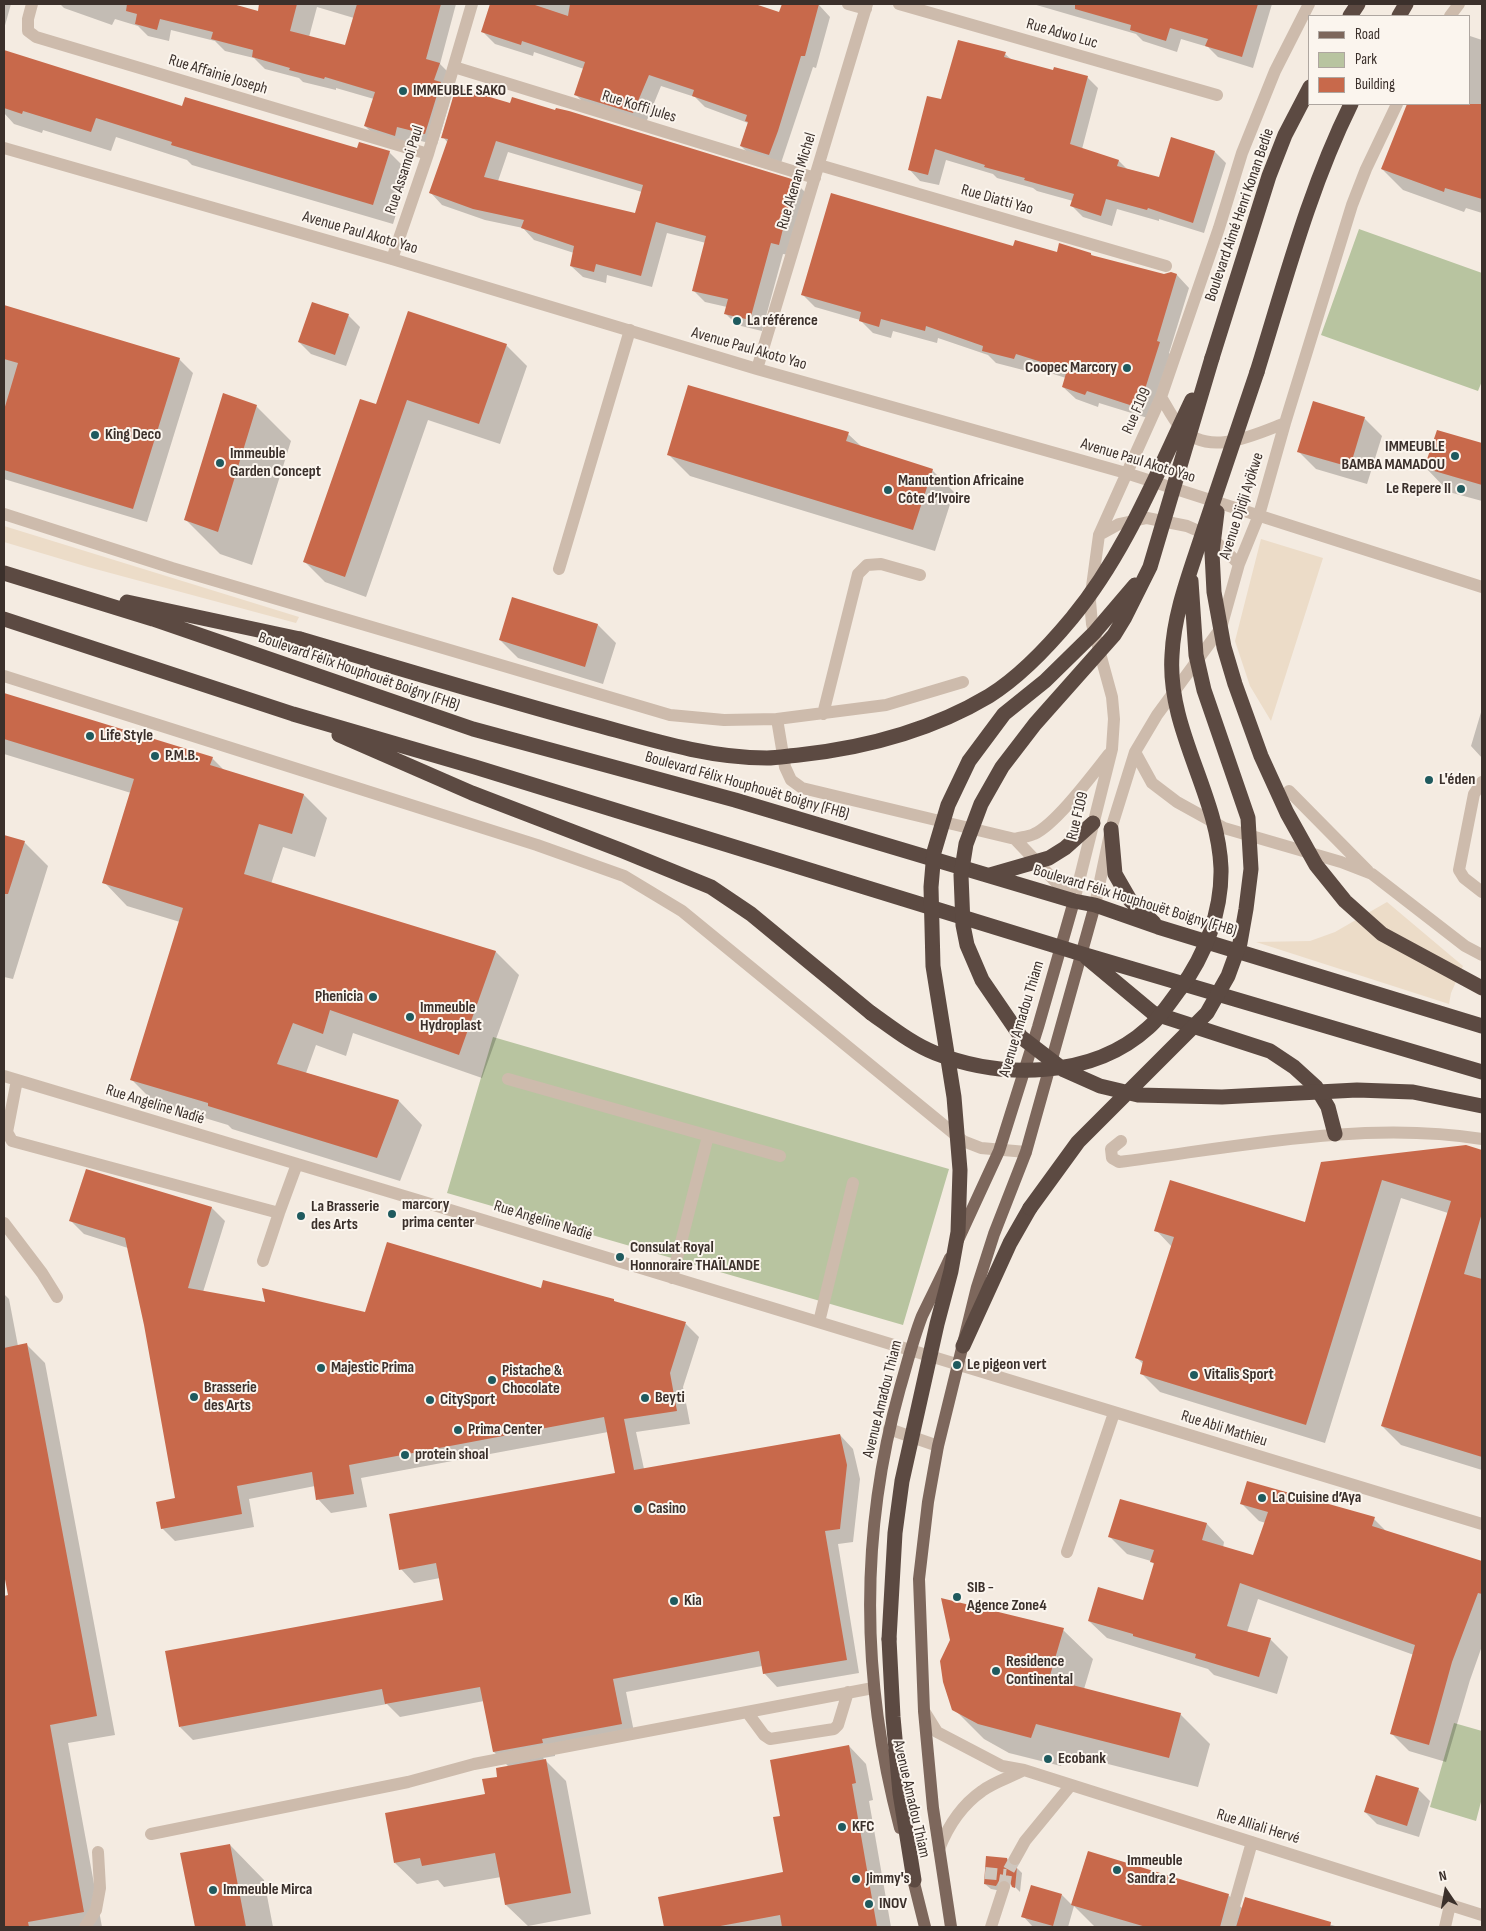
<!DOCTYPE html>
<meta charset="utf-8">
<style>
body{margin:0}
#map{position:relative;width:1486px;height:1931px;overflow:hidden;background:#f4ebe1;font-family:"Sofia Sans Condensed",sans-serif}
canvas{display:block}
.frame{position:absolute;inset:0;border:5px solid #3b302b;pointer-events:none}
.legend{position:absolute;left:1308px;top:15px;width:162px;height:90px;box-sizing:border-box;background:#fbf5ee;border:1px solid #aea6a0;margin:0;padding:6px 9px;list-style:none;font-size:15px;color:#3b302b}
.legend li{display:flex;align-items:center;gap:10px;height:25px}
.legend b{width:25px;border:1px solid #aea6a0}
.north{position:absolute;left:1421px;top:1866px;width:50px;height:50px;-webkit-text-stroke:4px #fbf5ee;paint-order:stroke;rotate:348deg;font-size:14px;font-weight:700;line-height:20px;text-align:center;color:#3b302b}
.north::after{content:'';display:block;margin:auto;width:18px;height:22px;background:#3b302b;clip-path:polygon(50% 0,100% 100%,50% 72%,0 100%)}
</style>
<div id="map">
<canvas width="1486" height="1931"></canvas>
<div class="frame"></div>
<ul class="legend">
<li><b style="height:6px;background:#7d675c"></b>Road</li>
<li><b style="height:14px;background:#b8c4a0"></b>Park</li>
<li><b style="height:14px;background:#c8694b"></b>Building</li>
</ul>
<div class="north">N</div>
</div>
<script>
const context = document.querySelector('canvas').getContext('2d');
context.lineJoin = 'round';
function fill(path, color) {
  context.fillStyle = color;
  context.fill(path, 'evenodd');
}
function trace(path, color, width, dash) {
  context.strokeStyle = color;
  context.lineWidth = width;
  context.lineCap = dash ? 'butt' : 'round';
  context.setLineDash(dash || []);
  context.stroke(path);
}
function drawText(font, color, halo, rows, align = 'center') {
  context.font = font + ' "Sofia Sans Condensed",sans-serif';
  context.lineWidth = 4;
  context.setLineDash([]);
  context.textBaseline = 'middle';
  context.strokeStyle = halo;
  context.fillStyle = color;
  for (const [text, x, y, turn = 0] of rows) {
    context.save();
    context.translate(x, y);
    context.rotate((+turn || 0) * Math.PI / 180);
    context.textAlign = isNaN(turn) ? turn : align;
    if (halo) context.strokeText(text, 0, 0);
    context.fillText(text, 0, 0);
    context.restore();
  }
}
fill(new Path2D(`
 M1359 229 1482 273V381L1478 391 1321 335Z
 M493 1037 949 1169 903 1325 447 1193Z
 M1454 1723 1482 1731V1798L1476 1821 1430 1807Z`), '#b8c4a0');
fill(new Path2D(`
 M4 526 299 617 296 623 88 567 4 542Z
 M1261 539 1323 558 1271 721 1250 686 1235 641Z
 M1387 902 1463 966 1451 993 1449 1004 1256 942 1310 941 1335 932Z`), '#ecdcc8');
fill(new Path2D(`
 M4 4H11L4 29Z
 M60 4H229L264 13 267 4H456L440 64 452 76 447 90 452 95 437 145 409 138 406 147 377 138 365 126 374 99 336 88V90L303 82 299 78 265 69 254 58 225 51 215 41 171 30 169 41 148 36 138 26 115 19 112 25 64 8ZM317 7 354 18 346 46 309 37Z
 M492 4H751L780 13 783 4H813L819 5 830 17 816 68 813 67 780 166 753 158 741 146 748 123 705 107 695 97 661 86 645 125 588 107 576 95 584 69 534 52 533 56 495 44 483 32Z
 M1033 4H1272L1253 68 1218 57 1208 47 1181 39 1177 52 1143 41 1136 34Z
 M1470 36 1482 40V213L1466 208 1464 212 1403 190 1382 169 1408 104H1470Z
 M4 51 183 107 357 150 389 152 409 172 393 224 192 165 187 160 116 137 111 151 43 130 42 133 14 124 4 113Z
 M1005 54 1012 60 1054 72 1087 77 1098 88 1082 149 1119 161 1127 169 1160 178 1215 152 1226 163 1204 233 1159 219V221L1117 209 1112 226 1083 217 1071 205 1073 201 1037 191 1033 188 997 178 993 174 946 160 939 185 920 181 909 169 942 101Z
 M511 105 794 181 806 193 790 255 783 254 762 331 737 325 725 313 727 307 705 302 694 291 706 243 667 233 652 287 607 275 606 283 583 277 571 266 574 253 534 240 523 228 485 220 442 205 431 193 448 143 443 137ZM508 152 642 192 636 215 498 181Z
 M1014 248 1058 254H1091L1094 258 1164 275 1171 274 1177 275 1189 288 1169 353 1172 356 1151 419 1099 403 1098 407 1076 399 1063 387 1066 378 1028 366 1027 371 996 363 988 355 938 338 937 343 893 331 891 338 873 333 860 320 815 307 803 295Z
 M4 306 179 359 193 373 147 522 4 479Z
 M348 315 360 327 346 366 311 354 299 342Z
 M506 345 527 366 500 444 428 420 366 597 325 582 304 561 377 406Z
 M256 406 291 441 252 565 220 554 185 519Z
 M1364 418 1382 436 1367 484 1316 469 1298 451Z
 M1437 432 1482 444V501L1449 492 1426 468Z
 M848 434 862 447 932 470 954 492 935 551 690 476 668 454Z
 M513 599 598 625 616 643 603 684 518 658 500 640Z
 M4 695 212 758 225 771 304 795 327 818 315 857 283 847 271 884 496 952 519 975 482 1078 353 1033 346 1056 316 1045 306 1073 399 1101 422 1125 400 1181 232 1129 228 1125 155 1103 131 1079 180 922 127 906 104 882 131 793 4 754Z
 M1482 709V758L1471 746Z
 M4 836 24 842 48 866 13 979 4 977Z
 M1470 1147 1482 1151V1470L1401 1445 1382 1426 1448 1213 1401 1198 1325 1443 1160 1392 1141 1373 1144 1365 1137 1358 1172 1247 1156 1230 1305 1224 1322 1163Z
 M212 1208 225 1221 203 1292 266 1303 366 1313 542 1289 614 1301 616 1303 686 1324 699 1337 683 1387 690 1424 636 1432 644 1469 840 1435 853 1449 860 1479 853 1542 838 1544 859 1673 777 1687 764 1673 762 1666 626 1692 635 1737 555 1752V1756L543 1758 566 1781 591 1914 528 1926 506 1905 501 1877 444 1887 438 1880 417 1884 395 1863 486 1795 509 1767 494 1752 484 1701 400 1717 387 1704 193 1740 180 1727 444 1601 440 1578 414 1583 401 1569 617 1474 608 1432 361 1478 367 1507 331 1513 318 1499 315 1486 249 1499 254 1527 175 1541 162 1528 177 1499 145 1325 128 1248 84 1234 71 1221Z
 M4 1294 9 1299 18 1346 27 1345 45 1363 115 1735 68 1743 102 1927H4V1597L9 1596 4 1567Z
 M1120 1500 1207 1524 1224 1542 1223 1548 1253 1557 1266 1523 1259 1521 1241 1503 1374 1519 1388 1533 1482 1562V1646L1470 1680 1446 1762 1409 1751 1391 1733 1414 1655 1258 1599 1247 1633 1270 1639 1288 1657 1277 1694 1214 1675 1208 1669 1107 1638 1089 1621 1144 1602 1155 1565 1151 1561 1127 1554 1110 1537Z
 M1063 1630 1093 1659 1084 1689 1180 1714 1210 1744 1198 1787 1065 1753 1061 1766 1009 1753 984 1739 954 1709Z
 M849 1746 866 1764 873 1800 869 1801 891 1927H666L660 1898 785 1873Z
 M1418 1789 1430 1801 1419 1837 1377 1824 1365 1812Z
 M230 1845 264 1880 273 1927H196L182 1854Z
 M1088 1852 1228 1895 1243 1909 1312 1920 1339 1927H1095L1074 1906 1068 1927H1033L1023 1916 1062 1895 1072 1905Z
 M1007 1859 1013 1867 1017 1868 1022 1873 1020 1892 1012 1884 1004 1886 1002 1891 991 1889 985 1884Z`), '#0003');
fill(new Path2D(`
 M127 4H233L258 11 259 4H297L290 31 345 45 357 4H441L426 59 440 63 434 80 441 82 425 134 397 127 395 136 364 126 375 92 325 77 324 79 289 70 290 68 252 57 253 50 211 39 213 32 160 19 157 30 135 24 137 14 126 11Z
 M490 4H532L568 16 570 4H755L779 12 782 4H819L805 56H801L778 131 769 155 740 146 748 122 745 121 747 115 692 96 694 90 649 75 633 113 574 95 585 62 522 41 521 45 481 32Z
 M1075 4H1258L1242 57 1205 46 1208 39 1170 28 1166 41 1130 30 1131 25 1075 9Z
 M958 40 1006 52 1004 57 1053 70 1054 67 1088 76 1070 144 1119 160 1117 166 1159 177 1171 137 1215 151 1193 223 1148 208 1147 210 1106 199 1101 216 1070 206 1074 194 1024 180 1025 178 984 167 985 165 935 149 928 175 908 170 927 96 941 99Z
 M4 50 182 106 185 97 357 148 359 142 390 151 373 205 171 145 172 142 96 118 91 132 23 111 22 114 4 108Z
 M456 87 510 103 512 97 555 110 556 108 569 111 795 180 779 245 771 243 750 320 724 314 728 299 692 291 706 236 656 222 641 276 596 264 594 272 570 266 574 246 521 228 524 220 473 209 429 193 448 139 441 138ZM496 141 643 185 635 213 484 177Z
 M1407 104H1482V199L1445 188 1444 192 1381 169Z
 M831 193 1013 246 1015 240 1057 252 1059 243 1091 253V255L1164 274 1171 272 1177 274 1157 341 1160 342 1139 408 1087 391 1085 395 1062 387 1067 370 1016 354 1014 359 982 351 983 346 926 326 925 331 881 319 879 327 859 321 861 312 801 295Z
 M312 302 349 314 335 355 298 342Z
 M4 305 180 358 133 509 4 470V410L18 363 4 359Z
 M408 311 507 344 479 424 407 400 345 577 303 562 360 399 376 404Z
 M688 385 849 432 846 441 933 469 913 530 667 455Z
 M223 393 257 405 218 532 184 520Z
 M1313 401 1365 417 1350 467 1297 452Z
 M1437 430 1482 443V485L1424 468Z
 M512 597 598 624 585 667 499 640Z
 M4 693 213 757 210 765 304 794 292 834 259 824 244 874 496 951 459 1055 330 1010 323 1034 293 1023 277 1064 399 1100 377 1158 208 1106V1103L130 1080 183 908 102 883 134 779 4 739Z
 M4 835 25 841 8 894H4Z
 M1466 1145 1482 1150V1213L1464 1274 1482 1279V1457L1381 1426 1451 1201 1382 1180 1306 1425 1140 1374 1143 1361 1135 1358 1174 1237 1154 1231 1170 1180 1305 1222 1321 1162Z
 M86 1169 212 1207 188 1288 265 1302 262 1288 365 1312 387 1242 541 1288 543 1280 614 1299V1301L686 1322 670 1373 677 1411 624 1419 634 1470 840 1434 847 1465 840 1529 825 1531 847 1660 763 1674 759 1651 613 1679 622 1724 542 1739 543 1743 493 1752 480 1687 385 1704 382 1689 179 1727 165 1651 443 1600 436 1563 399 1570 389 1514 615 1473 604 1417 349 1465 354 1494 316 1500 312 1472 237 1486 242 1514 161 1529 156 1502 175 1498 144 1325 125 1238 69 1221Z
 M27 1343 97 1716 50 1725 84 1912 28 1922 29 1927H4V1596L8 1595 4 1574V1348Z
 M1247 1481 1375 1517 1372 1526 1482 1561V1594L1478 1593 1452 1662 1429 1745 1390 1734 1415 1645 1240 1583 1227 1626 1271 1638 1259 1677 1195 1658 1196 1654 1133 1636V1634L1088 1621 1098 1587 1143 1600 1154 1563 1150 1562 1154 1550 1108 1537 1120 1499 1207 1523 1202 1540 1253 1555 1268 1512 1240 1504Z
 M941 1598 1064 1628 1049 1679 1181 1713 1169 1758 1036 1724 1031 1738 978 1724 952 1710 943 1682 940 1661 950 1640Z
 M849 1745 856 1783 852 1784 877 1927H782L780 1915 715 1927H664L658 1897 783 1872 773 1817 780 1816 770 1760Z
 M546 1759 571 1893 505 1905 495 1853 422 1866 420 1858 394 1863 385 1813 485 1794 482 1779 497 1777 496 1768Z
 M1376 1775 1419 1788 1407 1826 1364 1812Z
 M230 1844 246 1927H195L180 1853Z
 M1088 1851 1229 1894 1220 1927H1146L1071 1905Z
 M986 1856 1007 1858 1008 1863 1011 1866 1017 1867 1015 1888 1012 1887 1010 1882 1006 1879 999 1881 996 1886 984 1884Z
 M1031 1885 1062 1894 1053 1926 1021 1917Z
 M1245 1897 1331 1922 1330 1927H1236Z`), '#c8694b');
trace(new Path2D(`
 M985 1873 1006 1875
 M1004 1887 1006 1875 1015 1859`), '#cfc6bd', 12, [12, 6]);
trace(new Path2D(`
 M32 4 28 19V31L36 37 428 154
 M848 4 866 9
 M899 4 1217 95
 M1450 16 1459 4
 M454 67 815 178
 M4 148 392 259 757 369 1126 473 1482 587
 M819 165 1166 266
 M392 259 428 154 472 4
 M757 369 867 4
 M1161 397C1167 407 1173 419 1180 427 1208 458 1254 435 1285 423
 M4 514 172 568 670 715 724 720 777 719 886 705 963 682
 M1099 535 1119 524 1147 518 1187 526 1210 536 1239 564
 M559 569 630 330
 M4 676 537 845 624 876 682 911 963 1141 981 1148 1026 1152
 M823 714 858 574 867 565 881 564 920 575
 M777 719 785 767 791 780 802 788 1015 839C1021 837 1028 837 1034 834 1056 824 1093 774 1109 754
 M1135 752 1152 783 1177 802 1224 828 1341 862 1372 874 1465 946 1482 955
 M1482 782 1474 794 1459 870 1464 878 1482 892
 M1289 791 1368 871
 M1015 839 1074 901
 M1074 901 1112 749 1114 719 1112 697 1092 624 1090 601 1099 535 1161 397 1219 228 1242 153 1275 71 1309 4
 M1095 905 1111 829 1135 752 1157 715 1221 628 1239 564 1259 515 1285 423 1352 205 1366 169 1397 104
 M4 1076 414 1199 1482 1524
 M508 1079 780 1156
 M17 1080 7 1132 12 1141 279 1213 297 1164
 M1121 1141 1111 1149 1112 1158 1119 1162C1237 1147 1363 1120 1482 1139
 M4 1223 42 1273 57 1297
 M263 1261 279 1213
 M672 1278 708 1136
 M819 1322 853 1183
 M889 1429 938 1446
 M1067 1552 1114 1413
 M924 1711 937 1732 1002 1766 1024 1770 1482 1915
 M747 1712 764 1735 770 1739 834 1729 838 1725 848 1692
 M151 1834 408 1782 474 1764 873 1688
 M939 1849C948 1826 962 1805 982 1791 994 1782 1011 1777 1024 1770
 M1015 1859 1025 1841 1071 1785
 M85 1927 96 1910 100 1888 98 1852
 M991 1927 1004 1887
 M1228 1927 1252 1842
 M1445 1927 1450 1905`), '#cdbbac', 12);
trace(new Path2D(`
 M958 1240 999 1151 1038 1027 1074 901
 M900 1828C861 1681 859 1535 900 1388 907 1364 913 1339 922 1316 931 1297 941 1278 950 1258
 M911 1871 925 1927
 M951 1927 933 1808 924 1711 919 1579 928 1502 938 1446 977 1287 994 1234 1026 1152 1095 905`), '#7d675c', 12);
trace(new Path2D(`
 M1350 16 1358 4
 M1399 16 1406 4
 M1212 358 1269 176 1285 135 1310 87
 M1257 372C1285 282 1309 189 1351 104
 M4 573 153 619 473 729 735 800 1074 901 1095 905 1158 927 1482 1026
 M127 602 300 639
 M4 619 293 714 475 767 1082 954 1482 1072
 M339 735 472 793 623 851 711 887 751 914 871 1013
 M1111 829 1115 874 1130 900 1154 923
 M990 875 1049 858 1065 848 1093 823
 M1087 958 1153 1013 1270 1051 1294 1067 1316 1087 1328 1107 1335 1134
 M963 1346 1010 1243 1030 1208
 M889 1639 893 1717 900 1793 914 1880`), '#5c4a42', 15);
trace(new Path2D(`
 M1212 358 1150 567 1125 617 1114 635 1035 724 1002 767 981 804 966 844 961 875 963 925 967 945 982 980 1021 1037 1064 1070 1100 1086 1138 1095 1222 1097 1357 1090 1413 1092 1482 1106
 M1217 512 1212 553 1214 592 1224 647 1235 684 1261 756 1287 813 1316 865 1345 901 1382 934 1482 988
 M300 639C399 668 497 698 597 725 652 740 709 758 767 758 777 758 788 756 799 755 864 748 932 730 989 696 1021 676 1048 647 1072 618 1125 554 1156 475 1192 400
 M871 1013C891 1027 912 1044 935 1053 1001 1079 1092 1079 1148 1028 1160 1018 1170 1002 1180 989 1205 956 1222 911 1221 868 1218 794 1167 730 1172 655 1174 611 1191 570 1204 529 1222 477 1239 424 1257 372
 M1030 1208 1078 1142 1207 1013 1228 976 1240 943 1246 909 1251 869 1248 818 1204 690 1196 655 1191 581
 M889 1639 895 1533 902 1481 937 1324 951 1271 958 1232 960 1170 954 1097 933 966 931 887 934 852 948 805 969 761 1004 714 1045 681 1094 633 1135 585`), '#5c4a42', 15);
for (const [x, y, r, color] of [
 [403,91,5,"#1f5a5e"],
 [737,321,5,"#1f5a5e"],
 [1127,368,5,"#1f5a5e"],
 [95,435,5,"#1f5a5e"],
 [1455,456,5,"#1f5a5e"],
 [220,463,5,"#1f5a5e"],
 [1461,489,5,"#1f5a5e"],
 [888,490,5,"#1f5a5e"],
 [90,736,5,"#1f5a5e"],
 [155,756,5,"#1f5a5e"],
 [1429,780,5,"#1f5a5e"],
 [373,997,5,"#1f5a5e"],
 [410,1017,5,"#1f5a5e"],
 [392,1214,5,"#1f5a5e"],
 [301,1216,5,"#1f5a5e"],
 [620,1257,5,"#1f5a5e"],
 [957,1365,5,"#1f5a5e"],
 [321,1368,5,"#1f5a5e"],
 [1194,1375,5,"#1f5a5e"],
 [492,1380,5,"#1f5a5e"],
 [194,1397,5,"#1f5a5e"],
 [645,1398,5,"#1f5a5e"],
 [430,1400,5,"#1f5a5e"],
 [458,1430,5,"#1f5a5e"],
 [405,1455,5,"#1f5a5e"],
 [1262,1498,5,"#1f5a5e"],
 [638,1509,5,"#1f5a5e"],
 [957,1597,5,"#1f5a5e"],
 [674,1601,5,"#1f5a5e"],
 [996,1671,5,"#1f5a5e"],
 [1048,1759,5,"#1f5a5e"],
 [842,1827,5,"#1f5a5e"],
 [1117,1870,5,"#1f5a5e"],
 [856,1879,5,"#1f5a5e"],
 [213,1890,5,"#1f5a5e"],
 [869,1904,5,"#1f5a5e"]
]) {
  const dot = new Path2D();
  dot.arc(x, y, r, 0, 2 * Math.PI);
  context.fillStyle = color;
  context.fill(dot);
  trace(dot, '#fbf5ee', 2);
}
drawText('16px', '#3b302b', '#fbf5ee', [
 ["Rue Adwo Luc",1062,34,16],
 ["Rue Affainie Joseph",218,75,17],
 ["Rue Koffi Jules",639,107,17],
 ["Rue Assamoi Paul",405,170,-72],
 ["Rue Akenan Michel",797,181,-73],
 ["Rue Diatti Yao",997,200,16],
 ["Boulevard Aimé Henri Konan Bedie",1240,215,-71],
 ["Avenue Paul Akoto Yao",360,233,16],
 ["Avenue Paul Akoto Yao",749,349,16],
 ["Rue F109",1137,411,-66],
 ["Avenue Paul Akoto Yao",1138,461,17],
 ["Avenue Djidji Ayökwe",1242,506,-72],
 ["Boulevard Félix Houphouët Boigny (FHB)",359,672,19],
 ["Boulevard Félix Houphouët Boigny (FHB)",747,786,16],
 ["Rue F109",1078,816,-76],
 ["Boulevard Félix Houphouët Boigny (FHB)",1135,901,17],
 ["Avenue Amadou Thiam",1022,1019,-73],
 ["Rue Angeline Nadié",155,1105,17],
 ["Rue Angeline Nadié",543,1221,17],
 ["Avenue Amadou Thiam",883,1399,-76],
 ["Rue Abli Mathieu",1224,1429,17],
 ["Avenue Amadou Thiam",911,1799,77],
 ["Rue Alliali Hervé",1258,1827,17]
]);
drawText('bold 16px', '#3b302b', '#fbf5ee', [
 ["IMMEUBLE SAKO",413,91],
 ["La référence",747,321],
 ["Coopec Marcory",1117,368,"right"],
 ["King Deco",105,435],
 ["IMMEUBLE",1445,447,"right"],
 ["BAMBA MAMADOU",1445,465,"right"],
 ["Immeuble",230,454],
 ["Garden Concept",230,472],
 ["Manutention Africaine",898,481],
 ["Côte d’Ivoire",898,499],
 ["Le Repere II",1451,489,"right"],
 ["Life Style",100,736],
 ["P.M.B.",165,756],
 ["L'éden",1439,780],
 ["Phenicia",363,997,"right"],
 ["Immeuble",420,1008],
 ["Hydroplast",420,1026],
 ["marcory",402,1205],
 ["prima center",402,1223],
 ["La Brasserie",311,1207],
 ["des Arts",311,1225],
 ["Consulat Royal",630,1248],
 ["Honnoraire THAÏLANDE",630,1266],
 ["Le pigeon vert",967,1365],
 ["Majestic Prima",331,1368],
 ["Pistache &",502,1371],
 ["Chocolate",502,1389],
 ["Vitalis Sport",1204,1375],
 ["Brasserie",204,1388],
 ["des Arts",204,1406],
 ["Beyti",655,1398],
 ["CitySport",440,1400],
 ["Prima Center",468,1430],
 ["protein shoal",415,1455],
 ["La Cuisine d’Aya",1272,1498],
 ["Casino",648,1509],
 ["SIB -",967,1588],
 ["Agence Zone4",967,1606],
 ["Kia",684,1601],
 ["Residence",1006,1662],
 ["Continental",1006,1680],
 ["Ecobank",1058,1759],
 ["KFC",852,1827],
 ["Immeuble",1127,1861],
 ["Sandra 2",1127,1879],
 ["Jimmy's",866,1879],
 ["Immeuble Mirca",223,1890],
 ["INOV",879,1904]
], 'left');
</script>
